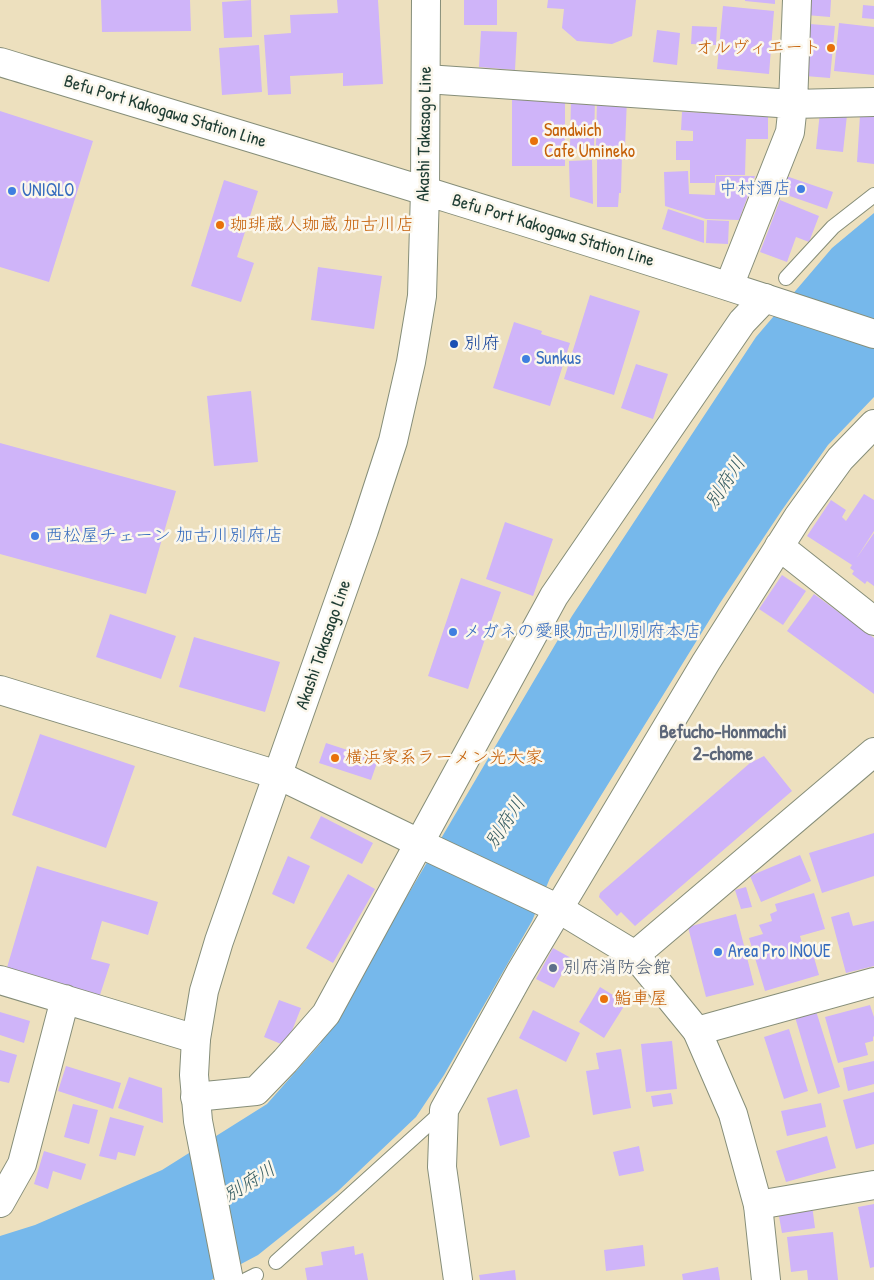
<!DOCTYPE html>
<meta charset="utf-8">
<style>
body{margin:0}
canvas{display:block;background:#ede0be}
</style>
<canvas width="874" height="1280"></canvas>
<script>
const context = document.querySelector('canvas').getContext('2d');
context.lineJoin = 'round';
function fill(path, color) {
  context.fillStyle = color;
  context.fill(path, 'evenodd');
}
function trace(path, color, width, dash) {
  context.strokeStyle = color;
  context.lineWidth = width;
  context.lineCap = dash ? 'butt' : 'round';
  context.setLineDash(dash || []);
  context.stroke(path);
}
function drawText(font, color, halo, rows, align = 'center') {
  context.font = font + ' "Patrick Hand","Klee One",sans-serif';
  context.lineWidth = 5;
  context.setLineDash([]);
  context.textBaseline = 'middle';
  context.strokeStyle = halo;
  context.fillStyle = color;
  for (const [text, x, y, turn = 0] of rows) {
    context.save();
    context.translate(x, y);
    context.rotate((+turn || 0) * Math.PI / 180);
    context.textAlign = isNaN(turn) ? turn : align;
    if (halo) context.strokeText(text, 0, 0);
    context.fillText(text, 0, 0);
    context.restore();
  }
}
fill(new Path2D(`
 M874 213V397L828 445 782 510 720 603 550 878 532 921 444 1075 416 1117 338 1191 258 1255 211 1280H0V1236L35 1225 162 1170 267 1104 320 1044 572 616 756 337 832 248Z`), '#76b8eb');
fill(new Path2D(`
 M101 0H190L191 31 102 32Z
 M251 0 252 37 224 38 222 2Z
 M337 0H378L383 84 343 86V73L290 76 291 94 268 95 264 35 291 33 290 15 338 13Z
 M464 0H497V25H464Z
 M548 0H636L632 36 612 44 577 41 562 28 564 9 547 8Z
 M745 0H775V4L745 1Z
 M808 0H831L830 17 806 15Z
 M863 5 874 6V19L862 18Z
 M723 6 774 11 769 74 717 69Z
 M839 23 874 27V75L834 71Z
 M810 24 835 26 830 78 805 76Z
 M692 26 717 27 716 45 691 44Z
 M657 30 680 33 677 65 653 62Z
 M481 31 517 32 515 70 479 67Z
 M259 45 262 92 222 95 219 48Z
 M571 97H595L594 149H570Z
 M597 98 627 99 625 147 596 146Z
 M512 100H565V166H512Z
 M0 111 93 141 49 282 0 267Z
 M682 112 768 114V139H746L745 175H715V183H690V160H676V141H693V131L681 130Z
 M820 112 847 115 843 152 816 149Z
 M860 115 874 116V164L857 162Z
 M597 154H622L621 193H619L618 207H597Z
 M592 160 593 204 570 197 569 161Z
 M688 171 689 194 715 195 716 176H755L739 220 706 219 665 206 664 172Z
 M786 176 833 192 827 209 781 193Z
 M224 180 258 191 237 257 254 263 241 302 191 286Z
 M780 200 819 216 809 242 796 237 787 262 760 252Z
 M668 209 704 221V243L662 229Z
 M707 220 729 221 728 244 706 243Z
 M318 267 382 276 374 329 311 320Z
 M590 295 640 311 614 395 564 379Z
 M514 322 542 331 541 334 570 343 550 406 493 388Z
 M636 364 668 374 653 419 621 408Z
 M251 391 258 462 214 466 207 396Z
 M0 443 176 491 146 594 0 554Z
 M864 494 874 500V531L856 559 874 533V586L867 581 865 584 852 574 854 571 850 568 852 565 807 536 831 500 846 510 842 517 846 521Z
 M505 522 553 539 533 596 486 579Z
 M782 575 806 591 783 625 759 609Z
 M461 578 501 592 468 689 428 676Z
 M814 594 874 638V694L787 631Z
 M110 614 176 636 161 679 96 657Z
 M194 637 280 662 265 712 179 687Z
 M40 734 135 766 106 848 12 815Z
 M326 743 378 760 371 780 319 763Z
 M764 756 792 791 635 926 621 912 617 916 599 897 600 893 750 763Z
 M321 816 373 843 362 864 310 838Z
 M874 833V876L822 893 809 853Z
 M800 855 811 881 761 902 750 876Z
 M288 856 310 866 294 904 272 894Z
 M37 866 158 902 148 935 102 921 91 959 110 964 99 998 6 971Z
 M348 874 375 889 333 963 306 948Z
 M746 887 752 907 741 909 735 890Z
 M814 893 825 929 800 936 806 956 813 954 819 975 765 991 749 938 763 934 759 925 772 921 770 914 777 911 775 904Z
 M849 912 853 926 874 921V966L846 973 831 917Z
 M736 914 754 985 706 997 688 927Z
 M553 948 571 958 554 988 536 979Z
 M600 987 626 1003 604 1038 579 1022Z
 M279 1000 301 1008 286 1046 264 1037Z
 M870 1005 874 1017V1036L873 1037V1041L865 1043 868 1055 838 1063 825 1017Z
 M533 1010 580 1033 566 1062 519 1038Z
 M816 1011 840 1087 818 1094 795 1017Z
 M0 1012 30 1021 24 1043 0 1035Z
 M789 1029 808 1091 784 1099 764 1037Z
 M672 1041 677 1089 646 1092 641 1044Z
 M621 1049 631 1108 593 1115 586 1071 599 1069 596 1053Z
 M0 1050 17 1055 9 1083 0 1081Z
 M874 1061V1084L848 1091 843 1068Z
 M66 1066 121 1083 113 1109 58 1091Z
 M129 1077 162 1088 163 1123 118 1108Z
 M517 1089 530 1137 500 1146 487 1098Z
 M874 1092V1144L856 1149 843 1100Z
 M671 1093 673 1104 653 1107 651 1096Z
 M821 1103 826 1127 787 1136 781 1111Z
 M73 1104 98 1110 89 1144 64 1137Z
 M110 1117 144 1126 135 1156 118 1152 116 1160 99 1156Z
 M827 1136 836 1168 786 1182 776 1151Z
 M639 1146 644 1171 619 1176 613 1152Z
 M44 1151 86 1164 81 1180 53 1171 48 1189 34 1184Z
 M874 1204V1267L870 1268 858 1207Z
 M812 1205 815 1228 782 1233 778 1211Z
 M833 1232 838 1280H808L807 1270 791 1272 787 1237Z
 M643 1245 645 1266 606 1271 604 1250Z
 M354 1246 355 1255 363 1253 368 1280H307L305 1268 323 1265 321 1252Z
 M718 1267 720 1280H683L682 1274Z
 M515 1270 516 1280H480L479 1275Z`), '#cfb4f9');
const service = new Path2D(`
 M786 278 833 227 874 195
 M276 1262 442 1112
 M246 1280 256 1275`);
const minor = new Path2D(`
 M426 79 793 104 874 102
 M729 286 790 132 793 104 797 0
 M779 546 874 621
 M419 843 559 909
 M635 955 874 752
 M0 980 196 1039
 M697 1031 874 982
 M195 1097 256 1091 285 1061 326 1014 554 596 742 322 765 298
 M0 1203 22 1164 65 999
 M758 1205 874 1185
 M458 1280 442 1167 444 1110 520 973 706 662 798 517 840 459 874 424`);
const tertiary = new Path2D(`
 M0 690 278 775 419 843
 M559 909 635 955 697 1031 733 1114 758 1205 766 1280`);
const secondary = new Path2D(`
 M0 62C292 150 585 238 874 334
 M229 1280 198 1121 194 1075 196 1039 204 991 219 941 364 530 393 441 411 362 422 296 425 191 426 0`);
trace(service, '#868e79', 16);
trace(minor, '#868e79', 30);
trace(tertiary, '#868e79', 30);
trace(secondary, '#868e79', 30);
trace(service, '#fff', 14);
trace(minor, '#fff', 28);
trace(tertiary, '#fff', 28);
trace(secondary, '#fff', 28);
for (const [x, y, r, color] of [
 [831,48,5,"#e8710a"],
 [534,141,5,"#e8710a"],
 [801,189,5,"#3f7fe0"],
 [12,191,5,"#3f7fe0"],
 [220,225,5,"#e8710a"],
 [454,344,5,"#1a4fb4"],
 [526,359,5,"#3f7fe0"],
 [35,536,5,"#3f7fe0"],
 [453,632,5,"#3f7fe0"],
 [335,758,5,"#e8710a"],
 [718,952,5,"#3f7fe0"],
 [553,968,5,"#5c6f8a"],
 [604,999,5,"#e8710a"]
]) {
  const dot = new Path2D();
  dot.arc(x, y, r, 0, 2 * Math.PI);
  context.fillStyle = color;
  context.fill(dot);
  trace(dot, '#fbf7ec', 2);
}
drawText('18px', '#c56008', '#fbf7ec', [
 ["オルヴィエート",821,48,"right"],
 ["Sandwich",544,131],
 ["Cafe Umineko",544,152],
 ["珈琲蔵人珈蔵 加古川店",230,225],
 ["横浜家系ラーメン光大家",345,758],
 ["鮨車屋",614,999]
], 'left');
drawText('18px', '#1f3d34', '#fbf7ec', [
 ["Befu Port Kakogawa Station Line",165,112,17],
 ["Akashi Takasago Line",425,134,-89],
 ["Befu Port Kakogawa Station Line",553,231,17],
 ["Akashi Takasago Line",324,645,-71]
]);
drawText('18px', '#366cbe', '#fbf7ec', [
 ["中村酒店",791,189,"right"],
 ["UNIQLO",22,191],
 ["Sunkus",536,359],
 ["西松屋チェーン 加古川別府店",45,536],
 ["メガネの愛眼 加古川別府本店",463,632],
 ["Area Pro INOUE",728,952]
], 'left');
drawText('18px', '#164399', '#fbf7ec', [
 ["別府",464,344]
], 'left');
drawText('18px', '#4e5e75', '#fbf7ec', [
 ["別府消防会館",563,968]
], 'left');
drawText('italic 19px', '#355c62', '#fbf7ec', [
 ["別府川",726,483,-57],
 ["別府川",506,823,-57],
 ["別府川",250,1183,-32]
]);
drawText('bold 19px', '#5d6779', '#fbf7ec', [
 ["Befucho-Honmachi",723,733],
 ["2-chome",723,755]
]);
</script>
